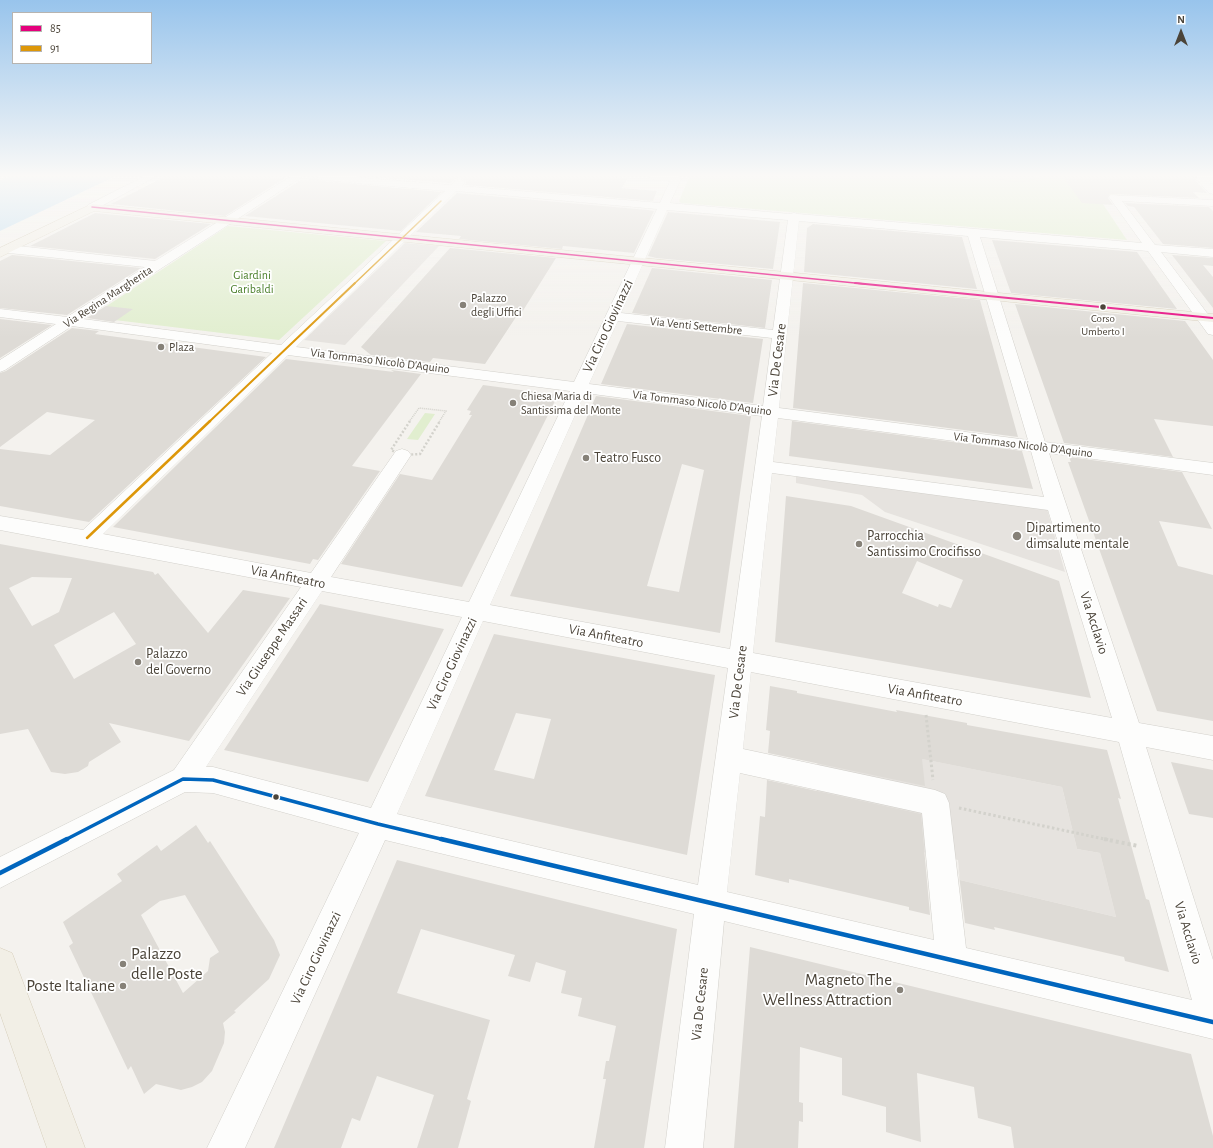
<!DOCTYPE html>
<meta charset="utf-8">
<style>
body{margin:0}
#map{position:relative;width:1213px;height:1148px;overflow:hidden;background:#f4f2ee;font-family:"Alegreya Sans",sans-serif}
canvas{display:block}
.legend{position:absolute;left:12px;top:12px;width:140px;height:52px;box-sizing:border-box;background:#fff;border:1px solid #b7b4b0;margin:0;padding:5px 7px;list-style:none;font-size:12px;color:#4b4439}
.legend li{display:flex;align-items:center;gap:8px;height:20px}
.legend b{width:20px;border:1px solid #b7b4b0}
.north{position:absolute;left:1161px;top:12px;width:40px;height:40px;-webkit-text-stroke:3px #fff;paint-order:stroke;rotate:0deg;font-size:11px;font-weight:700;line-height:16px;text-align:center;color:#4b4439}
.north::after{content:'';display:block;margin:auto;width:14px;height:18px;background:#4b4439;clip-path:polygon(50% 0,100% 100%,50% 72%,0 100%)}
</style>
<div id="map">
<canvas width="1213" height="1148"></canvas>
<ul class="legend">
<li><b style="height:5px;background:#e5007d"></b>85</li>
<li><b style="height:5px;background:#dd9709"></b>91</li>
</ul>
<div class="north">N</div>
</div>
<script>
const context = document.querySelector('canvas').getContext('2d');
context.lineJoin = 'round';
function fill(path, color) {
  context.fillStyle = color;
  context.fill(path, 'evenodd');
}
function trace(path, color, width, dash) {
  context.strokeStyle = color;
  context.lineWidth = width;
  context.lineCap = dash ? 'butt' : 'round';
  context.setLineDash(dash || []);
  context.stroke(path);
}
function drawText(font, color, halo, rows, align = 'center') {
  context.font = font + ' "Alegreya Sans",sans-serif';
  context.lineWidth = 3.5;
  context.setLineDash([]);
  context.textBaseline = 'middle';
  context.strokeStyle = halo;
  context.fillStyle = color;
  for (const [text, x, y, turn = 0] of rows) {
    context.save();
    context.translate(x, y);
    context.rotate((+turn || 0) * Math.PI / 180);
    context.textAlign = isNaN(turn) ? turn : align;
    if (halo) context.strokeText(text, 0, 0);
    context.fillText(text, 0, 0);
    context.restore();
  }
}
fill(new Path2D(`
 M689 177H1085L1127 240 681 203 679 201Z
 M228 226 386 241 279 340 90 317Z
 M425 413 435 414 418 440 407 439Z`), '#e1eecf');
fill(new Path2D(`
 M405 243 439 246 345 345 304 340Z
 M796 475 1047 509 1065 572 885 512 862 495 796 483Z
 M818 738 1062 787 1077 849 1100 853 1116 917 960 880 958 860 816 828Z`), '#e6e3df');
fill(new Path2D(`
 M8 177H114L0 231V180Z`), '#c0ddf1');
fill(new Path2D(`
 M164 177H268L285 178 225 216 111 204Z
 M310 177H316L322 181 442 192 401 231 245 216 301 180H309Z
 M370 177H615L628 178 622 188 657 191 653 201 465 185 466 181 460 178 455 179 450 183Z
 M1063 177H1196L1195 180 1207 193 1193 192 1199 198 1110 194 1108 198 1113 205 1082 203Z
 M457 193 648 210 654 211 634 253 563 246 562 249 459 239 461 236 416 232Z
 M1125 203 1209 207 1213 211V248L1163 244 1134 207 1128 206Z
 M668 212 780 222 773 269 656 258 648 256Z
 M95 213 211 224 155 259 30 246Z
 M813 224 962 237 977 289 804 272 807 228Z
 M992 240 1137 252 1177 309 1011 293Z
 M450 248 556 258 519 317H516L485 364 433 358 430 362 371 355 361 347Z
 M12 255 141 268 67 315 0 308V261Z
 M1172 255 1213 258V266L1203 265 1213 277V308Z
 M652 268 772 280 765 328 632 313Z
 M803 283 980 300 1018 437 793 408Z
 M1015 304 1185 321 1213 360V426L1154 419 1173 457 1064 443Z
 M106 306 133 309 114 322 87 318Z
 M0 319 52 325 0 358Z
 M627 324 763 339 753 403 601 384Z
 M72 328 99 331 95 334 266 357 89 522 0 506V449L50 455 95 420 47 412 0 447V373L6 371Z
 M286 359 394 372 391 370 421 374 352 466 380 471 318 560 313 559 310 564 113 527Z
 M483 385 558 395 462 587 341 564 400 474 432 480 472 415H469L471 411 467 410Z
 M596 396 751 416 720 633 510 596ZM682 464 704 470 679 592 647 586Z
 M792 421 1022 451 1033 489 789 456Z
 M1069 457 1182 472 1212 529 1159 521 1178 566 1213 575V721L1157 711 1068 462H1071Z
 M786 496 851 506 1059 581 1091 698 775 642ZM917 561 963 580 951 608 939 604 938 607 902 593Z
 M0 544 153 572 155 575 158 573 208 633 243 590 290 598 189 741 109 723 121 742 89 762 88 766 78 772 65 774 51 772 28 729 0 734ZM32 577 72 578 59 612 32 626 9 588ZM114 612 136 644 74 679 54 645Z
 M320 604 444 629 368 782 224 750Z
 M494 634 715 675 687 855 425 796ZM516 713 551 719 534 779 494 770Z
 M770 686 797 691V693L897 712 896 710 967 723V725L1107 750 1121 799 1118 798 1146 899 1149 900 1169 972 1125 961 1124 957 994 927 995 930 965 923 957 859 960 880 1116 917 1100 853 1077 849 1062 787 922 759 925 786 768 753 770 731 766 730Z
 M1171 762 1213 770V818L1189 814Z
 M767 780 921 814 930 915 909 910V907L789 879V883L755 875 760 816 765 817Z
 M196 825 208 843 210 841 274 940 280 955 269 979 234 1011 236 1012 223 1023 225 1032 224 1043 212 1071 202 1082 192 1087 181 1090 156 1084 144 1094 131 1066 128 1070 69 946 73 943 63 922 122 881 117 874 157 845 161 851ZM185 895 219 952 210 958 208 971 183 993 141 915 160 901Z
 M397 860 677 929 644 1148H594L606 1079H603L606 1061H609L616 1026 578 1016 582 998 561 993 566 971 536 962 530 982 508 976 515 955 421 929 397 993 490 1020 467 1099 471 1101 458 1148H417L434 1095 377 1076 360 1121 352 1118 341 1148H274Z
 M750 947 1191 1054 1213 1136V1148H1014L1011 1127 978 1118 974 1087 917 1073 921 1142 886 1132V1107L842 1095V1058L800 1047 799 1102 803 1103V1122L799 1121 798 1148H734Z`), '#dedbd6');
const minor = new Path2D(`
 M143 177H155L96 209 92 210 87 207 88 205Z
 M290 177H302L83 319 281 345 445 191 322 180 317 177H354L451 185 456 180 460 179 465 182 462 186 660 203 670 181 654 180 649 177H679L681 179 670 203 790 214 794 213 798 214 1142 243 1109 197 1110 195 1213 200V206L1122 201 1155 245 1213 249V257L1161 252 1213 321V335L1208 334 1148 251 980 237 1045 442 1213 463V475L1049 453 1139 723 1213 736V760L1146 747 1213 960V1039L724 921 703 1148H665L694 914 385 840 245 1148H207L359 833 213 793 185 792 0 888V857L174 770 301 587 0 530V516L83 530 272 353 72 326 5 370 0 372V360L56 324 0 317V309L67 317 145 267 9 253 5 252 3 249 5 246 9 245 155 261ZM456 191 657 209 574 382 296 347ZM667 210 788 220 773 330 621 313ZM799 221 968 236 1028 440 779 408ZM618 321 772 338 763 406 589 384ZM288 355 570 391 469 602 331 577 411 455 408 451 402 449 396 451 311 573 103 534ZM585 393 762 416 730 649 490 605ZM778 418 1031 451 1044 497 773 462ZM772 473 1048 510 1112 718 753 653ZM322 591 462 617 371 808 213 767H206ZM483 621 728 668 698 885 397 814ZM751 672 1119 742 1192 1000 966 948 949 803 945 794 935 790 743 749ZM740 773 922 813 934 940 727 892Z
 M1198 177H1213V183H1210L1213 185V194L1209 193 1198 181 1196 179Z`);
const major = new Path2D(`
 M92 204 1213 314V322L94 211 0 257V248Z
 M0 948 12 953 85 1148H47L0 1013Z`);
trace(minor, '#d2d0cb', 1);
trace(major, '#d6cebb', 1);
trace(new Path2D(`
 M992 177C1007 181 1023 185 1037 177
 M409 422 419 408 446 411 439 422`), '#d3d2cc', 1.5, [1, 1]);
trace(new Path2D(`
 M410 421 391 450 402 455 420 454 440 421`), '#d3d2cc', 2.5, [2, 2]);
trace(new Path2D(`
 M926 715 933 780
 M959 808 1109 840`), '#d3d2cc', 3, [2.5, 2.5]);
trace(new Path2D(`
 M1104 839 1138 846`), '#d3d2cc', 4, [3, 3]);
fill(minor, '#fdfdfc');
fill(major, '#f2efe6');
trace(new Path2D(`
 M92 207 865 284`), '#e5007d', 1.5);
trace(new Path2D(`
 M855 283 1213 318`), '#e5007d', 2);
trace(new Path2D(`
 M354 284 441 201`), '#dd9709', 1.5);
trace(new Path2D(`
 M209 422 355 283`), '#dd9709', 2);
trace(new Path2D(`
 M87 538 210 421`), '#dd9709', 2.5);
trace(new Path2D(`
 M65 840 183 779 213 780 378 824 445 840`), '#0065bd', 3.5);
trace(new Path2D(`
 M441 839 1213 1022
 M0 873 67 839`), '#0065bd', 4.5);
const sky = context.createLinearGradient(0, 0, 0, 338);
sky.addColorStop(0, '#98c4ec');
sky.addColorStop(0.52, '#faf9f7');
sky.addColorStop(1, '#faf9f700');
context.fillStyle = sky;
context.fillRect(0, 0, 1213, 338);
for (const [x, y, r, color] of [
 [463,305,4,"#868178"],
 [1103,307,3.5,"#4b4439"],
 [161,347,4,"#868178"],
 [513,403,4,"#868178"],
 [586,458,4,"#868178"],
 [1017,536,5,"#868178"],
 [859,544,4,"#868178"],
 [138,662,4,"#868178"],
 [276,797,3.5,"#4b4439"],
 [123,964,4,"#868178"],
 [123,986,4,"#868178"],
 [900,990,4,"#868178"]
]) {
  const dot = new Path2D();
  dot.arc(x, y, r, 0, 2 * Math.PI);
  context.fillStyle = color;
  context.fill(dot);
  trace(dot, '#fff', 1.5);
}
drawText('11px', '#4b4439', '#fff', [
 ["Corso",1103,319],
 ["Umberto I",1103,332]
]);
drawText('12px', '#4a7f2a', '#fff', [
 ["Giardini",252,275],
 ["Garibaldi",252,289]
]);
drawText('12px', '#4b4439', '#fff', [
 ["Via Regina Margherita",108,297,-33],
 ["Via Venti Settembre",696,326,6],
 ["Via Tommaso Nicolò D'Aquino",380,361,7],
 ["Via Tommaso Nicolò D'Aquino",702,403,7],
 ["Via Tommaso Nicolò D'Aquino",1023,445,7]
]);
drawText('12px', '#4b4439', '#fff', [
 ["Palazzo",471,298],
 ["degli Uffici",471,312],
 ["Plaza",169,347],
 ["Chiesa Maria di",521,396],
 ["Santissima del Monte",521,410]
], 'left');
drawText('14px', '#4b4439', '#fff', [
 ["Via Ciro Giovinazzi",608,326,-65],
 ["Via De Cesare",777,360,-83],
 ["Via Anfiteatro",288,577,11],
 ["Via Acclavio",1094,623,72],
 ["Via Anfiteatro",606,636,11],
 ["Via Giuseppe Massari",272,647,-56],
 ["Via Ciro Giovinazzi",452,664,-65],
 ["Via De Cesare",738,682,-83],
 ["Via Anfiteatro",925,695,10],
 ["Via Acclavio",1188,933,73],
 ["Via Ciro Giovinazzi",316,958,-65],
 ["Via De Cesare",700,1004,-84]
]);
drawText('14px', '#4b4439', '#fff', [
 ["Teatro Fusco",594,458],
 ["Dipartimento",1026,528],
 ["dimsalute mentale",1026,544],
 ["Parrocchia",867,536],
 ["Santissimo Crocifisso",867,552],
 ["Palazzo",146,654],
 ["del Governo",146,670]
], 'left');
drawText('17px', '#4b4439', '#fff', [
 ["Palazzo",131,954,"left"],
 ["delle Poste",131,974,"left"],
 ["Magneto The",892,980],
 ["Wellness Attraction",892,1000],
 ["Poste Italiane",115,986]
], 'right');
</script>
